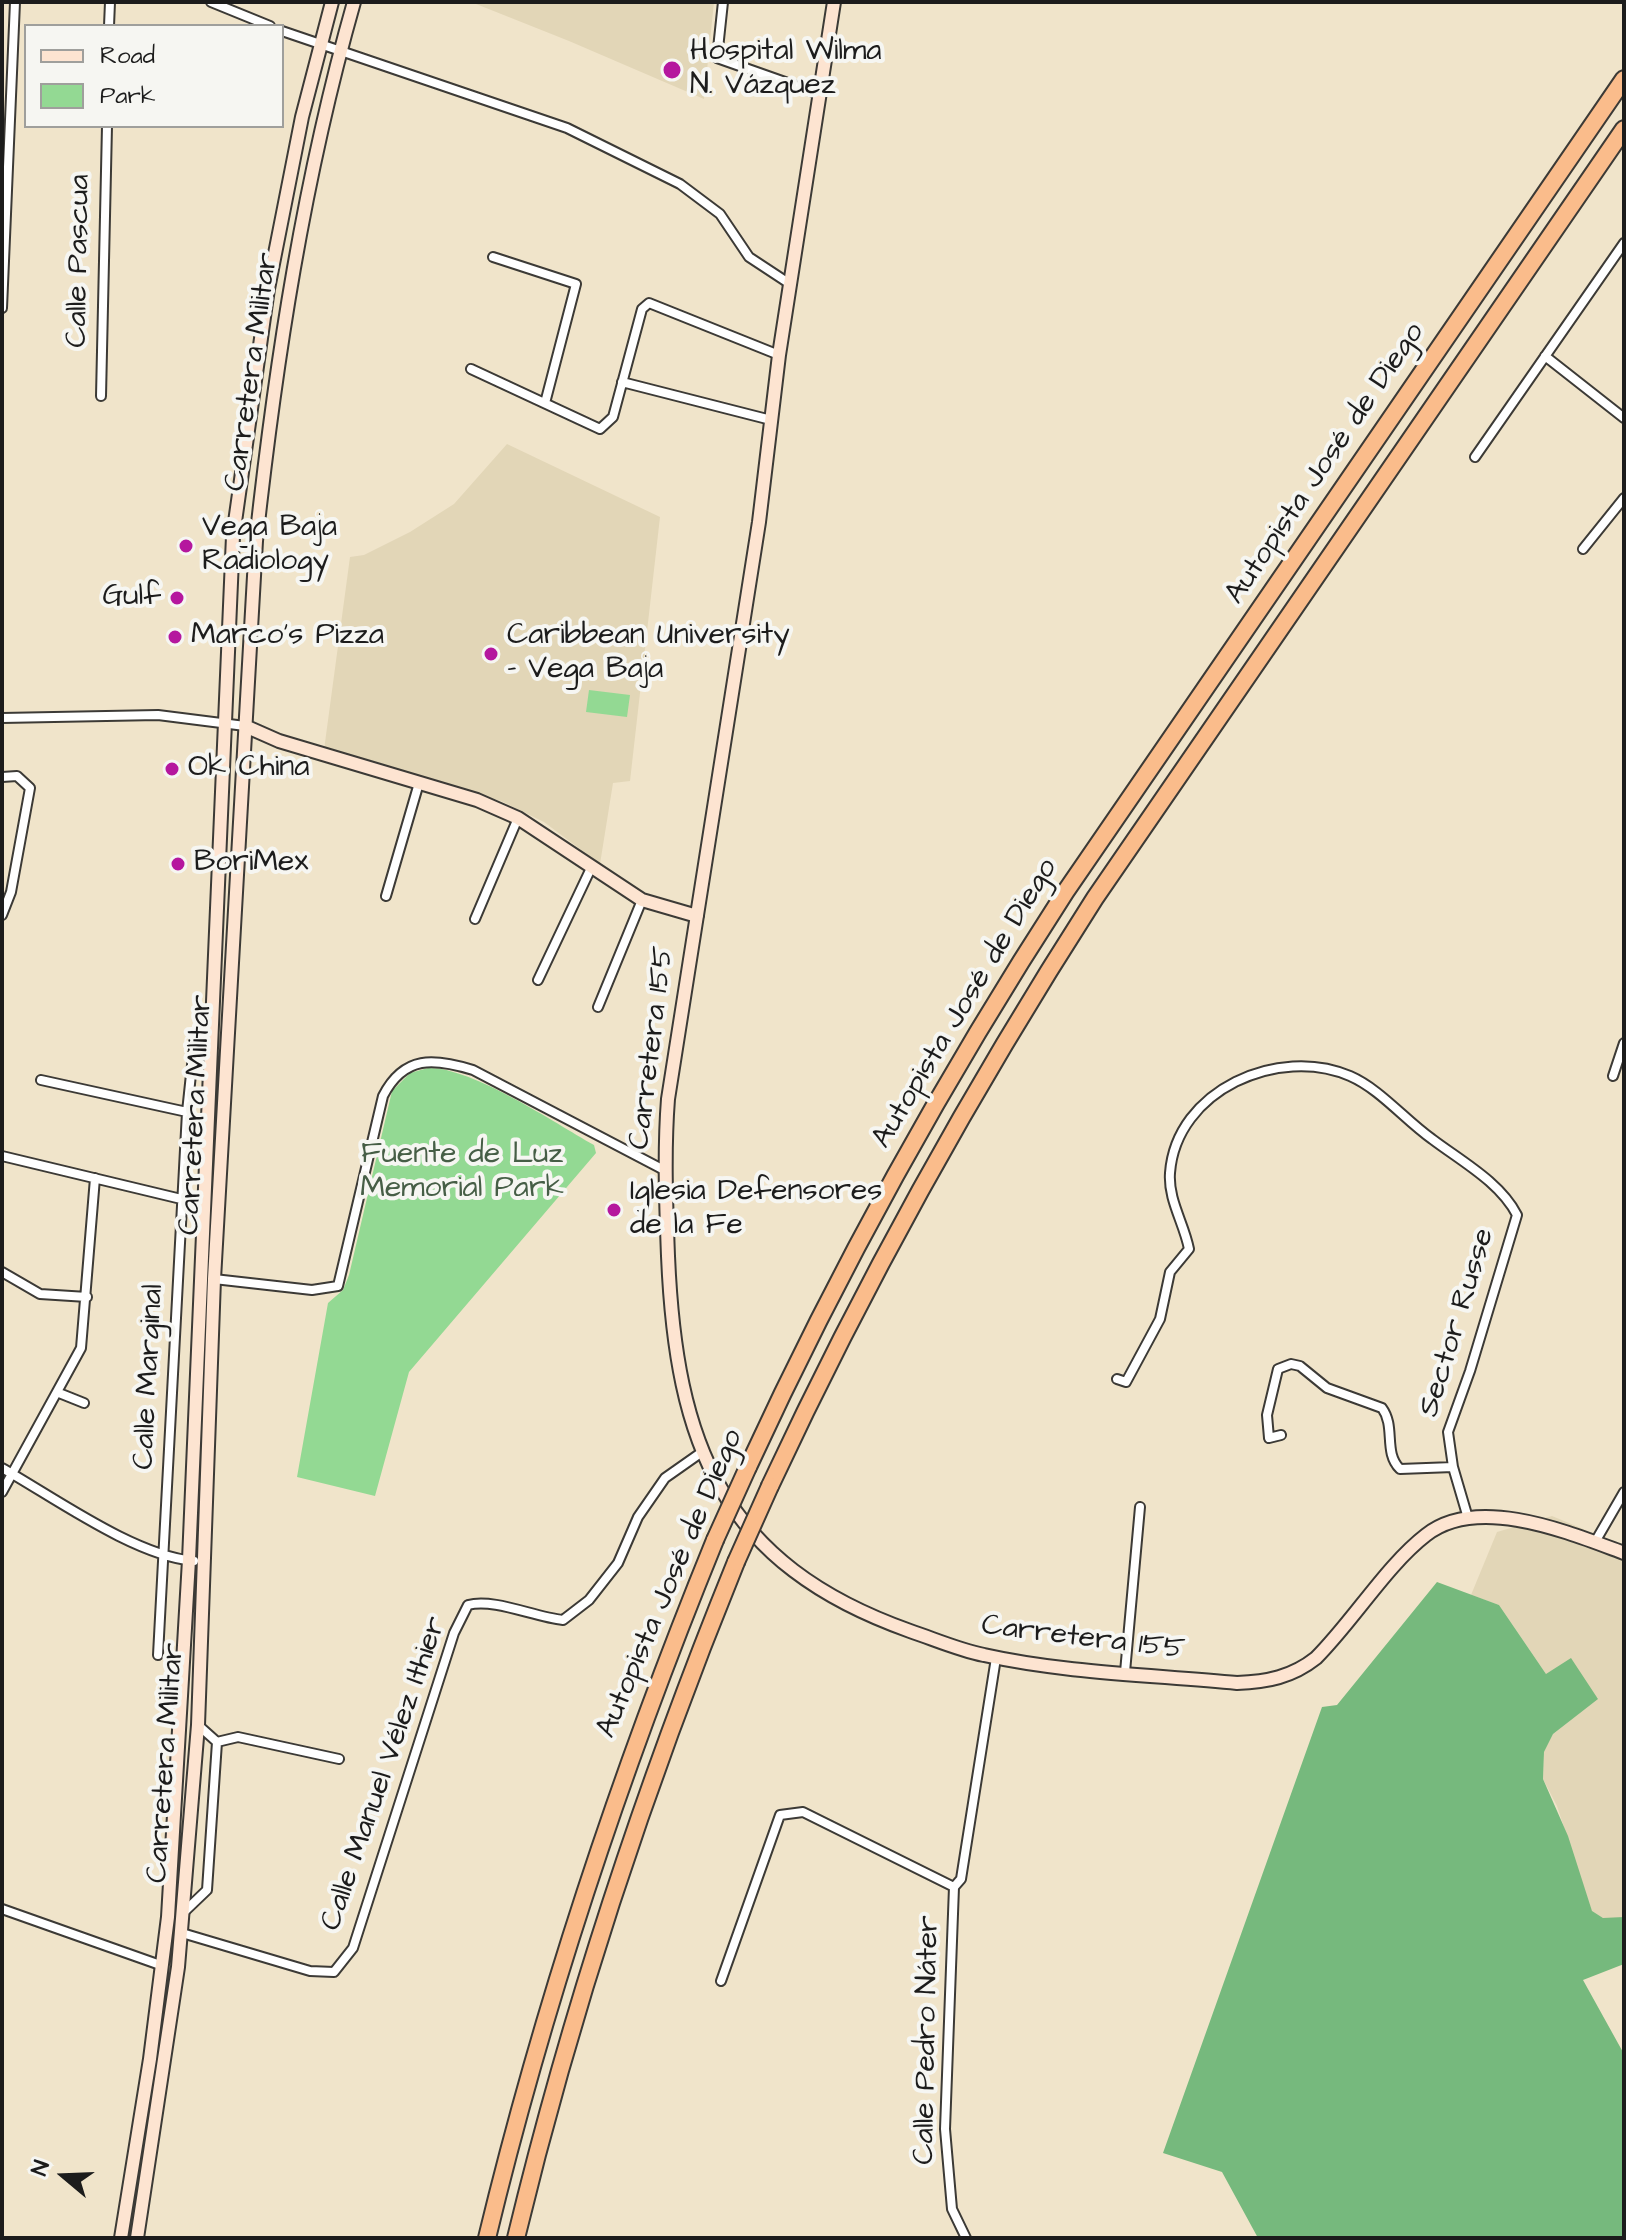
<!DOCTYPE html>
<meta charset="utf-8">
<style>
body{margin:0}
#map{position:relative;width:1626px;height:2240px;overflow:hidden;background:#f0e4ca;font-family:"Architects Daughter",sans-serif}
canvas{display:block}
.frame{position:absolute;inset:0;border:4px solid #1c1c1c;pointer-events:none}
.legend{position:absolute;left:24px;top:24px;width:260px;height:104px;box-sizing:border-box;background:#f6f6f2;border:2px solid #9f9f9c;margin:0;padding:10px 14px;list-style:none;font-size:24px;color:#1c1c1c}
.legend li{display:flex;align-items:center;gap:16px;height:40px}
.legend b{width:40px;border:2px solid #9f9f9c}
.north{position:absolute;left:24px;top:2136px;width:80px;height:80px;-webkit-text-stroke:6px #f6f6f2;paint-order:stroke;rotate:289deg;font-size:22px;font-weight:700;line-height:32px;text-align:center;color:#1c1c1c}
.north::after{content:'';display:block;margin:auto;width:28px;height:36px;background:#1c1c1c;clip-path:polygon(50% 0,100% 100%,50% 72%,0 100%)}
</style>
<div id="map">
<canvas width="1626" height="2240"></canvas>
<div class="frame"></div>
<ul class="legend">
<li><b style="height:10px;background:#fde4d1"></b>Road</li>
<li><b style="height:22px;background:#93d993"></b>Park</li>
</ul>
<div class="north">N</div>
</div>
<script>
const context = document.querySelector('canvas').getContext('2d');
context.lineJoin = 'round';
function fill(path, color) {
  context.fillStyle = color;
  context.fill(path, 'evenodd');
}
function trace(path, color, width, dash) {
  context.strokeStyle = color;
  context.lineWidth = width;
  context.lineCap = dash ? 'butt' : 'round';
  context.setLineDash(dash || []);
  context.stroke(path);
}
function drawText(font, color, halo, rows, align = 'center') {
  context.font = font + ' "Architects Daughter",sans-serif';
  context.lineWidth = 8;
  context.setLineDash([]);
  context.textBaseline = 'middle';
  context.strokeStyle = halo;
  context.fillStyle = color;
  for (const [text, x, y, turn = 0] of rows) {
    context.save();
    context.translate(x, y);
    context.rotate((+turn || 0) * Math.PI / 180);
    context.textAlign = isNaN(turn) ? turn : align;
    if (halo) context.strokeText(text, 0, 0);
    context.fillText(text, 0, 0);
    context.restore();
  }
}
fill(new Path2D(`
 M471 2H714L704 99 569 41Z
 M507 444 660 517 630 781 613 783 600 864 544 822 501 801 324 750 350 557 364 555 410 532 454 504Z
 M1552 1516 1624 1546V1917L1620 1918H1603L1592 1912 1557 1806 1543 1779 1544 1752 1553 1734 1598 1698 1546 1674 1499 1605 1471 1595 1497 1532Z`), '#e2d6b7');
fill(new Path2D(`
 M589 690 630 695 627 717 586 712Z
 M428 1068C472 1067 553 1122 594 1145L596 1153 409 1372 375 1496 297 1477 328 1303 343 1290 349 1275 392 1091 410 1073Z`), '#93d993');
fill(new Path2D(`
 M1437 1582 1499 1605 1546 1674 1571 1658 1598 1699 1553 1734 1544 1752 1543 1779 1568 1836 1592 1911 1603 1918 1624 1917V1964L1583 1980 1624 2054V2238H1258L1222 2172 1163 2153 1322 1707 1337 1705Z`), '#76b97d');
const street = new Path2D(`
 M211 2 270 26
 M723 2 717 58 819 94
 M109 26 110 2
 M282 31 567 128 680 184 720 214 749 257 790 284
 M493 257 576 284 545 403
 M2 308 15 2
 M1545 356 1624 418
 M471 369 600 429 613 417 642 309 649 303 779 355
 M622 382 771 420
 M101 396 107 126
 M1475 457 1624 243
 M1583 549 1624 498
 M2 718 158 715 245 726
 M2 777 17 776 30 788 11 892 2 915
 M386 896 419 783
 M475 919 518 818
 M538 980 592 866
 M598 1007 642 900
 M1613 1076 1624 1043
 M41 1080 187 1112
 M2 1156 202 1204
 M2 1272 40 1294 87 1297
 M214 1279 312 1290 338 1286 383 1096C404 1055 434 1058 473 1070L664 1170
 M1117 1379 1126 1382 1160 1319 1170 1272 1189 1249C1184 1223 1168 1200 1170 1173 1176 1090 1279 1045 1350 1076 1380 1089 1405 1120 1432 1139 1461 1161 1500 1182 1517 1215L1470 1371 1448 1432 1453 1467 1468 1518
 M59 1393 84 1403
 M1281 1435 1269 1438 1267 1415 1278 1369 1291 1364 1300 1366 1327 1388 1382 1408C1396 1427 1383 1452 1400 1469L1453 1467
 M2 1468C55 1498 135 1556 194 1561
 M2 1492 81 1348 95 1178
 M1595 1542 1624 1492
 M158 1655 187 1112 194 1046H208
 M1125 1672 1140 1507
 M198 1725 217 1742
 M217 1742 238 1737 339 1759
 M954 1887 945 2129 952 2209 966 2238
 M954 1887 961 1879 996 1658
 M2 1909 163 1966
 M184 1912 207 1890 217 1742
 M182 1933 310 1971 334 1972 353 1948 454 1633 468 1605C494 1598 534 1617 563 1620L589 1600 618 1563 638 1517 665 1478 702 1452
 M721 1981 780 1815 803 1812 954 1887`);
const secondary = new Path2D(`
 M834 2 779 355 759 522 668 1099C664 1151 666 1203 668 1256 676 1444 721 1564 910 1631 934 1639 959 1650 984 1655 1064 1673 1155 1675 1237 1683 1267 1682 1292 1677 1316 1658 1353 1621 1387 1565 1426 1535 1478 1494 1570 1533 1624 1553
 M245 726 279 741 477 800 518 818 642 900 697 916
 M121 2238 150 2059 168 1917 189 1560 233 536 268 289 302 117 332 2
 M137 2238 178 1967 198 1725 214 1279 256 541C276 359 304 178 354 2`);
const highway = new Path2D(`
 M748 1467C840 1267 946 1076 1066 891L1624 79
 M770 1486C865 1282 973 1088 1095 898L1624 129
 M487 2238C545 1998 622 1768 715 1540
 M516 2238C572 2006 646 1783 736 1562`);
trace(street, '#3c3a36', 12);
trace(secondary, '#3c3a36', 16);
trace(highway, '#3c3a36', 20);
trace(street, '#fff', 8);
trace(secondary, '#fde4d1', 12);
trace(highway, '#fabc8b', 16);
const highwayBridge = new Path2D(`
 M715 1540 748 1467
 M736 1562 770 1486`);
trace(highwayBridge, '#3c3a36', 20, []);
trace(highwayBridge, '#fabc8b', 16);
for (const [x, y, r, color] of [
 [672,70,10,"#b5179e"],
 [186,546,8,"#b5179e"],
 [177,598,8,"#b5179e"],
 [175,637,8,"#b5179e"],
 [491,654,8,"#b5179e"],
 [172,769,8,"#b5179e"],
 [178,864,8,"#b5179e"],
 [614,1210,8,"#b5179e"]
]) {
  const dot = new Path2D();
  dot.arc(x, y, r, 0, 2 * Math.PI);
  context.fillStyle = color;
  context.fill(dot);
  trace(dot, '#f6f6f2', 3);
}
drawText('30px', '#1c1c1c', '#f6f6f2', [
 ["Hospital Wilma",690,53],
 ["N. Vázquez",690,87],
 ["Vega Baja",202,529],
 ["Radiology",202,563],
 ["Gulf",161,598,"right"],
 ["Marco's Pizza",191,637],
 ["Caribbean University",507,637],
 ["- Vega Baja",507,671],
 ["Ok China",188,769],
 ["BoriMex",194,864],
 ["Iglesia Defensores",630,1193],
 ["de la Fe",630,1227]
], 'left');
drawText('30px', '#1c1c1c', '#f6f6f2', [
 ["Calle Pascua",80,261,-89],
 ["Carretera Militar",253,372,-82],
 ["Autopista José de Diego",1326,464,-56],
 ["Autopista José de Diego",966,1004,-59],
 ["Carretera 155",653,1048,-83],
 ["Carretera Militar",197,1115,-87],
 ["Sector Russe",1458,1323,-73],
 ["Calle Marginal",150,1377,-87],
 ["Autopista José de Diego",671,1584,-67],
 ["Carretera 155",1083,1639,7],
 ["Carretera Militar",167,1763,-86],
 ["Calle Manuel Vélez Ithier",385,1774,-71],
 ["Calle Pedro Náter",928,2040,-89]
]);
drawText('30px', '#465e46', '#f6f6f2', [
 ["Fuente de Luz",462,1156],
 ["Memorial Park",462,1190]
]);
</script>
